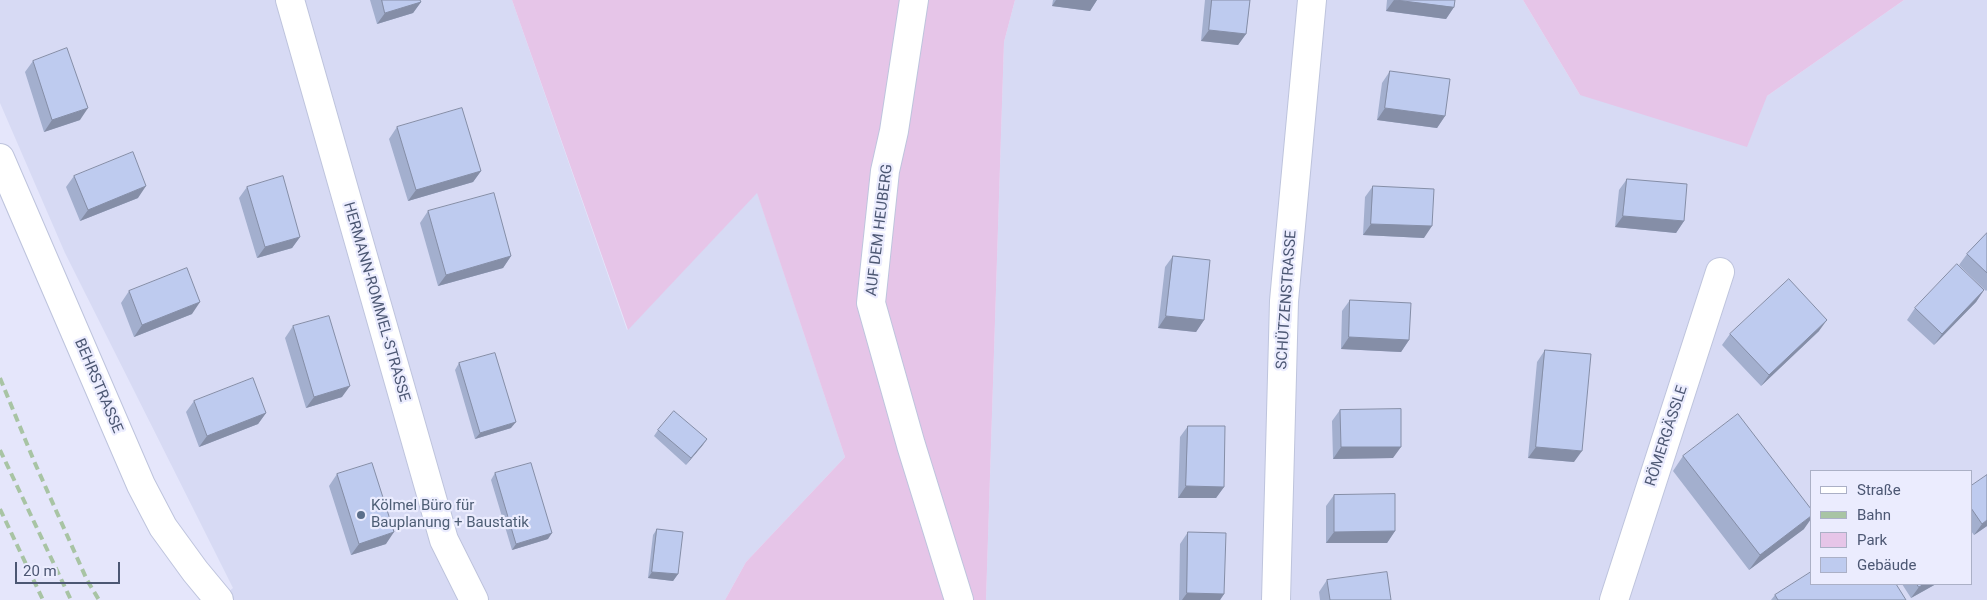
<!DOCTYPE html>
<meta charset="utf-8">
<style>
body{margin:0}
#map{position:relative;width:1987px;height:600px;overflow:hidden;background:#e5e6fb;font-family:Roboto,sans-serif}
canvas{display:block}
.legend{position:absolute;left:1810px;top:470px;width:162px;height:115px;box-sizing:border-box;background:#ebecfe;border:1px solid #abb0c6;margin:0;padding:6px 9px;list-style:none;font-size:15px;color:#4c5773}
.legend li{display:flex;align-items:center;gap:10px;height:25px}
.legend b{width:25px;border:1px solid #abb0c6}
.scale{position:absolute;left:15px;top:562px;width:105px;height:22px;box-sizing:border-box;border:2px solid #4c5773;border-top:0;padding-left:6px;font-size:15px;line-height:18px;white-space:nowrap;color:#4c5773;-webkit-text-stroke:4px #ebecfe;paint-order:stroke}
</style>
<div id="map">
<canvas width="1987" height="600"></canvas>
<ul class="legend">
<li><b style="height:6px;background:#fff"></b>Straße</li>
<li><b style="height:6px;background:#a8c4a4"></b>Bahn</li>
<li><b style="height:14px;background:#e6c5e8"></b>Park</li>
<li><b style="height:14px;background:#becbef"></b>Gebäude</li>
</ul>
<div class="scale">20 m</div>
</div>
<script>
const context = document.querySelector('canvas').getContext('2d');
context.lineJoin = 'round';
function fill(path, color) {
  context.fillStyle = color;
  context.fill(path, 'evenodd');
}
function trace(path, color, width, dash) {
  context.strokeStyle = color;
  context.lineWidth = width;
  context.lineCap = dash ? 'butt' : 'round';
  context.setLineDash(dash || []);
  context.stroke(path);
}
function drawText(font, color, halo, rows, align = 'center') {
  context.font = font + ' Roboto,sans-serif';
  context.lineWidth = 4.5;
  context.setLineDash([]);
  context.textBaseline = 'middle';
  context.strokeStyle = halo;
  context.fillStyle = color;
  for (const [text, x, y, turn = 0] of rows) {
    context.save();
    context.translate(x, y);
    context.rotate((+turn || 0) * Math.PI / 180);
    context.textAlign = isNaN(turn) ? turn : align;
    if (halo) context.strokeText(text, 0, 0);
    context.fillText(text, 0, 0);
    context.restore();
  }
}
fill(new Path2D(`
 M0 0H512L627 330 757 192 845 457 746 562 725 600H218L233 588 65 253 0 103Z
 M1015 0H1523L1580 95 1767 96 1904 0H1987V600H986L1004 42ZM1811 471H1971V584H1811Z`), '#d7daf4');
fill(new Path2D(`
 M512 0H1015L1004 42 986 600H725L746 562 845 457 757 193 628 330Z
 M1523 0H1904L1767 96 1747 147 1580 95Z`), '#e6c5e8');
const minor = new Path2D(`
 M290 0 444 540 474 600
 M914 0 894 131 885 171 871 303 911 445 959 600
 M1276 600 1284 301 1312 0
 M1614 600 1720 272`);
const tertiary = new Path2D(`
 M0 158 141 485 163 527 195 571 219 600`);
trace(minor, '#bec4dd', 30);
trace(tertiary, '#bec4dd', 30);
trace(minor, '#fff', 28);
trace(tertiary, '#fff', 28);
trace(new Path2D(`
 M0 378 34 461 87 580 99 600
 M0 450 71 600
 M0 509 43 600`), '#a8c4a4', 4, [8, 5]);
fill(new Path2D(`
 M370 0H420L421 2 413 13 377 24Z
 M1053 0H1097L1090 11 1052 6Z
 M1205 0H1250L1246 34 1238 45 1201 41Z
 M1387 0H1455L1454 7 1446 19 1386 11Z
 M33 61 80 120 44 132 25 72Z
 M1390 71 1445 116 1437 128 1377 120 1382 83Z
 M397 127 481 171 473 182 408 201 389 139Z
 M74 176 138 198 80 221 66 187Z
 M1627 179 1684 221 1676 233 1615 227 1619 190Z
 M1373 186 1424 238 1363 235 1365 197Z
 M247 187 300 237 292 248 257 258 239 198Z
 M428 211 511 256 503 268 438 286 420 223Z
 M1987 233V290L1986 291 1959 265 1967 254Z
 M1173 256 1204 320 1196 332 1158 328 1165 267Z
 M1984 290 1976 302 1934 345 1907 320 1915 308Z
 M129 291 192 314 134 337 121 303Z
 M1350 300 1409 340 1401 352 1341 349 1342 311Z
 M293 326 342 397 306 408 285 338Z
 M1819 331 1761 386 1722 345 1730 334Z
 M1545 350 1574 462 1528 458 1537 362Z
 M459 363 511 428 475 439 455 370Z
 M194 401 266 413 258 424 199 447 186 412Z
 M1340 410 1393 458 1333 459 1332 421Z
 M1188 426 1224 487 1216 498H1178L1180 437Z
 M658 430 707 439 686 465 654 436Z
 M1683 456 1804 529 1749 570 1673 471Z
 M495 473 548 539 512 550 491 480Z
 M337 474 386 544 351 555 329 486Z
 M1971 486 1987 526 1974 535 1971 531Z
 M1334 495 1395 531 1387 543H1326V506Z
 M657 529 678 574 673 581 648 578 653 535Z
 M1188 532 1224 594 1220 600H1179L1180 544Z
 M1327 580 1391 600H1320L1319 592Z
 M1902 584H1936L1911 598Z
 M1775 595 1906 600H1771Z`), '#a3afce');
fill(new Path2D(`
 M1056 0H1097L1090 11 1052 6Z
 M1394 0 1454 7 1446 19 1386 11Z
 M421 2 413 13 377 24 385 13Z
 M1209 30 1246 34 1238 45 1201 41Z
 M88 108 80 120 44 132 52 120Z
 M1385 108 1445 116 1437 128 1377 120Z
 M481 171 473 182 408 201 416 190Z
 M146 186 138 198 80 221 88 210Z
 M1623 216 1684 221 1676 233 1615 227Z
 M1371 224 1432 226 1424 238 1363 235Z
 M300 237 292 248 257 258 265 247Z
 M511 256 503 268 438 286 446 275Z
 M1984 290 1976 302 1934 345 1942 334Z
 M200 302 192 314 134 337 142 325Z
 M1166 316 1204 320 1196 332 1158 328Z
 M1827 320 1819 331 1761 386 1769 375Z
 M1349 337 1409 340 1401 352 1341 349Z
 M350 386 342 397 306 408 314 397Z
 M266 413 258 424 199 447 207 436Z
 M516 422 511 428 475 439 480 433Z
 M707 439 703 445 686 465 691 458Z
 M1341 447H1401L1393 458 1333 459Z
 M1536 447 1582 451 1574 462 1528 458Z
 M1186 486 1224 487 1216 498H1178Z
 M1811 516V519L1804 529 1749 570 1760 555Z
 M1987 520V526L1974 535 1982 524Z
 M1395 531 1387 543H1326L1334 532Z
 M394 532 386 544 351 555 359 544Z
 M552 533 548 539 512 550 516 544Z
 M652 572 678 574 673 581 648 578Z
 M1924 584H1936L1911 598 1919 587Z
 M1187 593 1224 594 1220 600H1182Z`), '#858ea7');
const building = new Path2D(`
 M382 0H420L421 2 385 13Z
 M1212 0H1250L1246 34 1209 30Z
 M1396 0H1455L1454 7Z
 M67 48 88 108 52 120 33 61Z
 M1390 71 1450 79 1445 116 1385 108Z
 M462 108 481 171 416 190 397 127Z
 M133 152 146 186 88 210 74 176Z
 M283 176 300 237 265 247 247 187Z
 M1627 179 1687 184 1684 221 1623 216Z
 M1373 186 1434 189 1432 226 1371 224Z
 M494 193 511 256 446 275 428 211Z
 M1987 233V273L1967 254Z
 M1173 256 1210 260 1204 320 1166 316Z
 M1957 264 1984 290 1942 334 1915 308Z
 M187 268 200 302 142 325 129 291Z
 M1789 279 1827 320 1769 375 1730 334Z
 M1350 300 1411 303 1409 340 1349 337Z
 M329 316 350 386 314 397 293 326Z
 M1545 350 1591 354 1582 451 1536 447Z
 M495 353 516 422 480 433 459 363Z
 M253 378 266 413 207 436 194 401Z
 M1401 409V447H1341L1340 410Z
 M674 411 707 439 691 458 658 430Z
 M1738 414 1811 509V516L1760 555 1683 456Z
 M1188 426H1225L1224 487 1186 486Z
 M372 463 394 532 359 544 337 474Z
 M531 463 552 533 516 544 495 473Z
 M1987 475V520L1982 524 1971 508V486Z
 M1395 494V531L1334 532V495Z
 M657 529 683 532 678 574 652 572Z
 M1188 532 1226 533 1224 594 1187 593Z
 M1387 572 1391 600H1330L1327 580Z
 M1811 572V584H1896L1906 600H1778L1775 595Z
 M1917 584H1924L1919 587Z`);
fill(building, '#becbef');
trace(building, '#858ea7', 1);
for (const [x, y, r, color] of [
 [361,515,5,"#5c6f8a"]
]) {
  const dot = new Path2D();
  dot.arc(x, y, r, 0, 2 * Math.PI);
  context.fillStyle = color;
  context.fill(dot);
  trace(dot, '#ebecfe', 2);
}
drawText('15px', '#4c5773', '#ebecfe', [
 ["AUF DEM HEUBERG",880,230,-83],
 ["SCHÜTZENSTRASSE",1287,300,-86],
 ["HERMANN-ROMMEL-STRASSE",376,302,74],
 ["BEHRSTRASSE",98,386,67],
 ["RÖMERGÄSSLE",1667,436,-72]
]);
drawText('15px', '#4e5e75', '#ebecfe', [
 ["Kölmel Büro für",371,506],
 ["Bauplanung + Baustatik",371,523]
], 'left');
</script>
